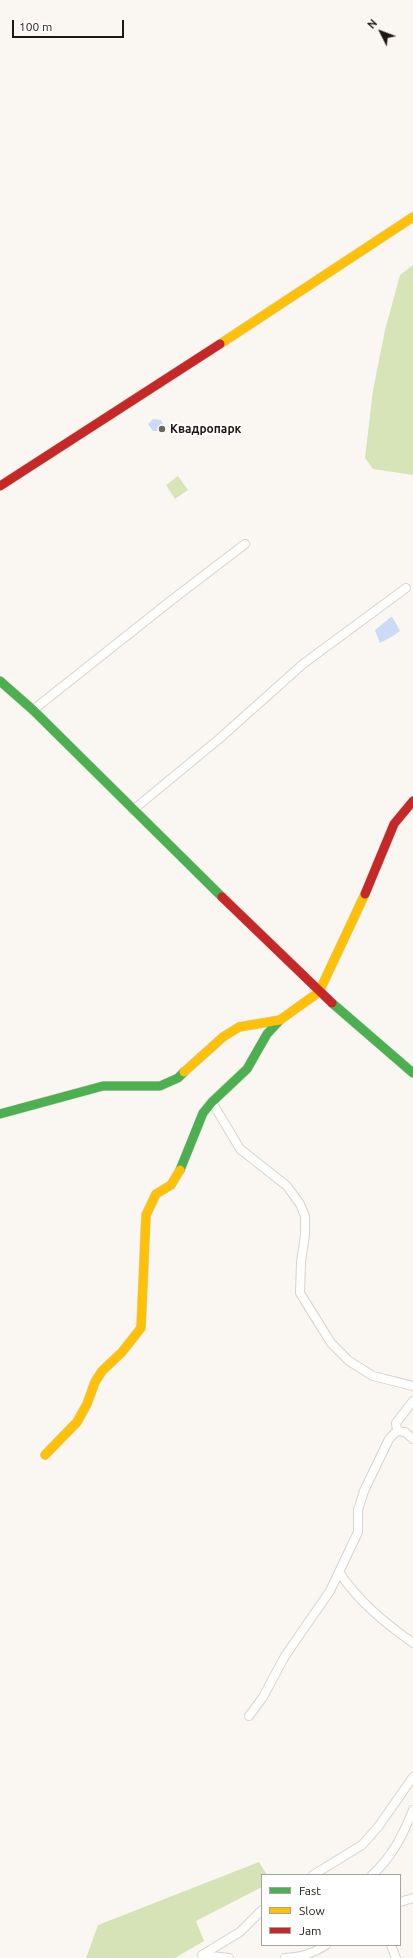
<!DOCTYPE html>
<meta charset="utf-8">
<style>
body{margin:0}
#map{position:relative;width:413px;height:1958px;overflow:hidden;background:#faf7f2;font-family:Ubuntu,sans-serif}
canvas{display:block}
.legend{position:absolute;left:261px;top:1874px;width:140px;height:72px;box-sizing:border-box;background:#fff;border:1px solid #a5a3a0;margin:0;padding:5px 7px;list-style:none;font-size:12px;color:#1e1812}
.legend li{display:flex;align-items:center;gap:8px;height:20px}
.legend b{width:20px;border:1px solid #a5a3a0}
.north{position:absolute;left:361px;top:12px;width:40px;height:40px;-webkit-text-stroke:3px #fff;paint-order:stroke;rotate:312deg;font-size:11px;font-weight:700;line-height:16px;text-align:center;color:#1e1812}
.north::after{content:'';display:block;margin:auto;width:14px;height:18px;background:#1e1812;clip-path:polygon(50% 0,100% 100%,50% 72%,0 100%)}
.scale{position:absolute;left:12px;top:20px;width:112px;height:18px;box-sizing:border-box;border:2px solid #1e1812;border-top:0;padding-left:5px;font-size:12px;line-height:14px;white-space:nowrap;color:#1e1812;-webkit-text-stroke:3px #fff;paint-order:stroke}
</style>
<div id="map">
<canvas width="413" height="1958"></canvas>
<ul class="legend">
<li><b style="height:5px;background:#4caf50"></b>Fast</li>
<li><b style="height:5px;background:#ffc107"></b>Slow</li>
<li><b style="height:5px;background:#c62828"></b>Jam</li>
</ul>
<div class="north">N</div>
<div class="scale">100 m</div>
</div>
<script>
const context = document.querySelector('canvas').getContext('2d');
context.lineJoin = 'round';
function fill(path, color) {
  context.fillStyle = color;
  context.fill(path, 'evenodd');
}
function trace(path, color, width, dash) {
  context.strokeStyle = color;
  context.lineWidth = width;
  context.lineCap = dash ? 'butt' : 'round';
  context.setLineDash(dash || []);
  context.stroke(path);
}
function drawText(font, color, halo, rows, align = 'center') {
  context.font = font + ' Ubuntu,sans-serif';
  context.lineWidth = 4;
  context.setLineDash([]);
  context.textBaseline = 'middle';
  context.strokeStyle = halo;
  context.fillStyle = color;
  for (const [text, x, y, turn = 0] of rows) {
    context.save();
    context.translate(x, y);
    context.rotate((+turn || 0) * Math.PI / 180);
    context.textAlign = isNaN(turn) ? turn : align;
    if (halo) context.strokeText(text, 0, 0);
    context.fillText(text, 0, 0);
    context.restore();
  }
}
fill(new Path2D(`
 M413 265V475L373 469 365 458 373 390 385 330 400 275Z
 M178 476 188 490 175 499 166 485Z`), '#d7e4b8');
fill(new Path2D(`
 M259 1862 267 1875H262V1887L196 1921 204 1941 175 1958H86L98 1925Z`), '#d6e3b7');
fill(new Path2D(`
 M153 419 161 420 164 426 158 431H153L148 424Z
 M391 617 393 618 400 631 393 636 380 643 375 630Z`), '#cbdaf6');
const street = new Path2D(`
 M33 710 173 599 245 544
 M133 810 219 739 303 664 406 588
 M212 1102 240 1149 287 1186 300 1204 305 1216V1235L301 1262 300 1293 331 1343 349 1361 373 1376 413 1386
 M397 1431 405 1432 413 1439
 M339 1572C358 1601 385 1623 413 1643
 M249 1716 263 1697 285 1656 330 1591 358 1532V1510L364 1491 389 1439 397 1431 396 1423 413 1401
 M313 1875 362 1845 378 1827 413 1777
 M372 1875C392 1857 403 1835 413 1810
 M400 1902 413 1898
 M391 1945 396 1958
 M229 1958 202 1955 240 1932 262 1910
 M285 1958C301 1957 312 1954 326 1945`);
const fast = new Path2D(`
 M0 681 33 710 222 897
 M332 1003 413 1073
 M0 1114 103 1086H160L178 1078 184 1072
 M180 1170 203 1113 212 1102 247 1069 267 1034 280 1020`);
const slow = new Path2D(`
 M220 344 413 217
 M184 1072 223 1037 239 1027 280 1020 319 992 365 894
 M45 1455 77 1422 87 1404 95 1382 102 1371 122 1352 141 1328 146 1215 156 1194 171 1185 180 1170`);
const jam = new Path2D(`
 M0 486 220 344
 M365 894 394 824 413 801
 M222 897 332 1003`);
trace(street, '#d8d3cd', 10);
trace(fast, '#d8d3cd', 10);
trace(slow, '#d8d3cd', 10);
trace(jam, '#d8d3cd', 10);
trace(street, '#fefefd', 8);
trace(fast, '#4caf50', 9);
trace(slow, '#ffc107', 9);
trace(jam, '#c62828', 9);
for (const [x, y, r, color] of [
 [162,429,4,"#6b6660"]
]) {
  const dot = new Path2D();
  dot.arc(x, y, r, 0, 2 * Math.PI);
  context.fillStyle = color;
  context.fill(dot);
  trace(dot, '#fff', 1.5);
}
drawText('bold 12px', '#1e1812', '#fff', [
 ["Квадропарк",170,429]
], 'left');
</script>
